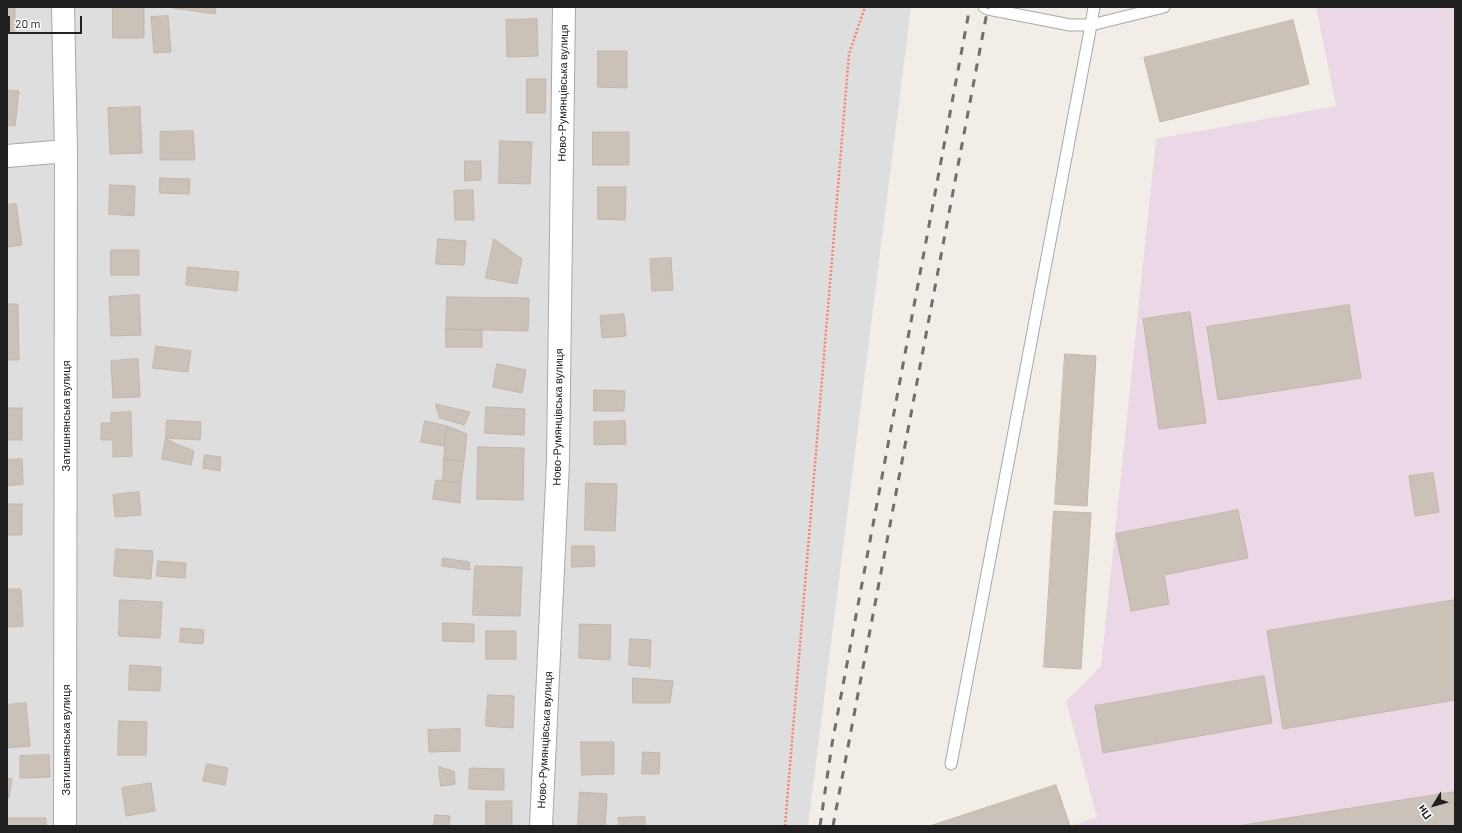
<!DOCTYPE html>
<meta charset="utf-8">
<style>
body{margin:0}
#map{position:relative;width:1462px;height:833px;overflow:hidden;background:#f2eee7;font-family:Barlow,sans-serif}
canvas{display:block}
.frame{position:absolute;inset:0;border:8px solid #212121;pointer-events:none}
.north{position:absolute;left:1414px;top:785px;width:40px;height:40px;-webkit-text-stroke:3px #fff;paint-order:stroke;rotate:233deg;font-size:11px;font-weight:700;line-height:16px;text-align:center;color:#212121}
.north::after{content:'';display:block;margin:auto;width:14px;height:18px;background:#212121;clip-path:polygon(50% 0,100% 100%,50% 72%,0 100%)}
.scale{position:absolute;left:8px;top:16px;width:74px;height:18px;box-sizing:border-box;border:2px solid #212121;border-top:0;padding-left:5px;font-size:12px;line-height:14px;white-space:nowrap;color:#212121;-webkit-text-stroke:3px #fff;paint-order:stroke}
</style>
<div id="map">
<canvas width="1462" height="833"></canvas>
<div class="frame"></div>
<div class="north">Пн</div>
<div class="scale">20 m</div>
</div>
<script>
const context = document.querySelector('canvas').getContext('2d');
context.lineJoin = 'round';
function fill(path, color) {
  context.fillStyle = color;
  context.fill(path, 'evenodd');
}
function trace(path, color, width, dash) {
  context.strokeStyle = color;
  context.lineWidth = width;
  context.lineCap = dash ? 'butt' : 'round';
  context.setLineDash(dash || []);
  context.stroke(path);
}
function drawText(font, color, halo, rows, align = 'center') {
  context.font = font + ' Barlow,sans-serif';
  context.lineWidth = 3;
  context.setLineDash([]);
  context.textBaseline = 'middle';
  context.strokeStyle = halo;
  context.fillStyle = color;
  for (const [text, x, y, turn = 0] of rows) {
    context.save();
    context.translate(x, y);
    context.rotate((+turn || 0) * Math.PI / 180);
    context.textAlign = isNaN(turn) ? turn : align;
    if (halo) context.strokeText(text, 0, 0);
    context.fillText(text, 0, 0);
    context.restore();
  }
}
fill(new Path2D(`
 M7 7H911L808 826H7Z`), '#dfdede');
fill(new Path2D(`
 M1316 7H1455V826H1070L1097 817 1066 701 1101 666 1156 139 1336 106Z`), '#ebd8e7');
const building = new Path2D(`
 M7 7H15V31H7Z
 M113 7H144V38H113Z
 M173 7H216L215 14 173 8Z
 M168 16 171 52 154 53 151 17Z
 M537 19 538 56 507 57 506 20Z
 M1293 20 1309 84 1160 122 1144 58Z
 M598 51H627V88L598 87Z
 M527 79H546L545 113H527Z
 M7 90 19 91 15 126 7 125Z
 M140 107 142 153 110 154 108 108Z
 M193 131 195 160H160V132Z
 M593 132H629V165H593Z
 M500 141 532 142 530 184 499 183Z
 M465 161H481V180L465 181Z
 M160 178 190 179 189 194 160 193Z
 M110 185 135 186 134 216 109 214Z
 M598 187H626L625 220 598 219Z
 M473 190 474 220H455L454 191Z
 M16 204 22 245 7 247V205Z
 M438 239 466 241 464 265 436 264Z
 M494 239 522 259 517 284 486 278Z
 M111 250H139V275H111Z
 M671 258 673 290 652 291 650 259Z
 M188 267 239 272 237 291 186 285Z
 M139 295 141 335 111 336 109 297Z
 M447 297 529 298 528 331 446 329Z
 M7 304H18L19 360H7Z
 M1349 305 1361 378 1218 400 1207 327Z
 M1190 312 1206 423 1159 429 1143 319Z
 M624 314 626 336 602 338 600 316Z
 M446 329 482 330V347H446Z
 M156 346 191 351 188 372 153 368Z
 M1065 354 1096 356 1087 506 1055 504Z
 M138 359 140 397 113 398 111 361Z
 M497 364 526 370 522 393 493 387Z
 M594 390 625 391 624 411H594Z
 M436 404 470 412 464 425 440 418Z
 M486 407 525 409 524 435 485 433Z
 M7 408H22V440H7Z
 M131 412 132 456 113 457V440H101V423H111V413Z
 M167 420 201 422 200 440 166 438Z
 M425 421 447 426 444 446 421 442Z
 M625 421 626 444 594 445V422Z
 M447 426 467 434 464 461 444 459Z
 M166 438 174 443 194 451 191 465 162 459Z
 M478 447 524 448 523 500 477 499Z
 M205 455 221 457 220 471 203 468Z
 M22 459 23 484 7 486V460Z
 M444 459 464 461 461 483 443 481Z
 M1433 473 1439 512 1415 516 1409 476Z
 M436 480 461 483 460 503 433 499Z
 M586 483 617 484 615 531 585 530Z
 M139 492 141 515 115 517 113 495Z
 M7 504H22V535H7Z
 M1238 510 1248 558 1164 575 1169 604 1131 611 1116 534Z
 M1054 511 1091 513 1081 669 1044 667Z
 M572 546H594L595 566 572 567Z
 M116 549 153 551 151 579 114 576Z
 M443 558 469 562 470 570 442 566Z
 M158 561 186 563 185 578 157 576Z
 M475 566 522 567 520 616 473 615Z
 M7 589H21L23 626 7 627Z
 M120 600 162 602 160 638 119 636Z
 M1455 600V700L1283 729 1267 631Z
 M443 623 474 624V642L443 641Z
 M580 624 611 625 610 660 579 658Z
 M181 628 204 630 203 644 180 642Z
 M486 631H516V659H486Z
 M630 639 651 640 650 667 629 665Z
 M130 665 161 667 160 691 129 690Z
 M1264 676 1272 723 1103 753 1095 706Z
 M633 678 673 681 670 703H633Z
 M488 695 514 696 513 728 486 726Z
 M26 703 30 746 7 748V705Z
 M119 721 147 722 146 755H118Z
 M460 729V751L429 752 428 730Z
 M581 742H614V774L582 775Z
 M643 752 660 753 659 774H642Z
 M49 755 50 777 20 778V756Z
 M207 764 228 768 225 785 203 781Z
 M439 767 454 771 455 784 441 786Z
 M470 768 504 769V790L469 789Z
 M7 778 12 779 9 798H7Z
 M151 783 155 811 126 816 122 788Z
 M1056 785 1070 826H930Z
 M580 792 607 794 605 826H578Z
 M1455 792V826H1238Z
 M486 801H512V826H486Z
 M435 815 450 816 449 826H434Z
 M645 817V826H619L618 818Z
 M7 818H46V826H7Z`);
fill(building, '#cac1b9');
trace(building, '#c5b5a7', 1);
const service = new Path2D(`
 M1094 7 1091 25 1164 7
 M951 764 1091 25H1070L988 9 984 7`);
const minor = new Path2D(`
 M63 7 66 151 65 826
 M7 156 66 151
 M541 826 558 461 564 7`);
trace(service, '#a8a8a8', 13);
trace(minor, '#a8a8a8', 24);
trace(new Path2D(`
 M785 826 849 54 865 7`), '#ff7d6a', 2.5, [2, 2]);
trace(service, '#fff', 11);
trace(minor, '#fff', 22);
trace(new Path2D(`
 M820 826 832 744 968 17V7
 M833 826 988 7`), '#6f6f6f', 3, [8, 8]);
drawText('11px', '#212121', '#fff', [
 ["Ново-Румянцівська вулиця",563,93,-89],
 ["Затишнянська вулиця",66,416,-90],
 ["Ново-Румянцівська вулиця",558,417,-89],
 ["Затишнянська вулиця",66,740,-90],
 ["Ново-Румянцівська вулиця",545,740,-87]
]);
</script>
